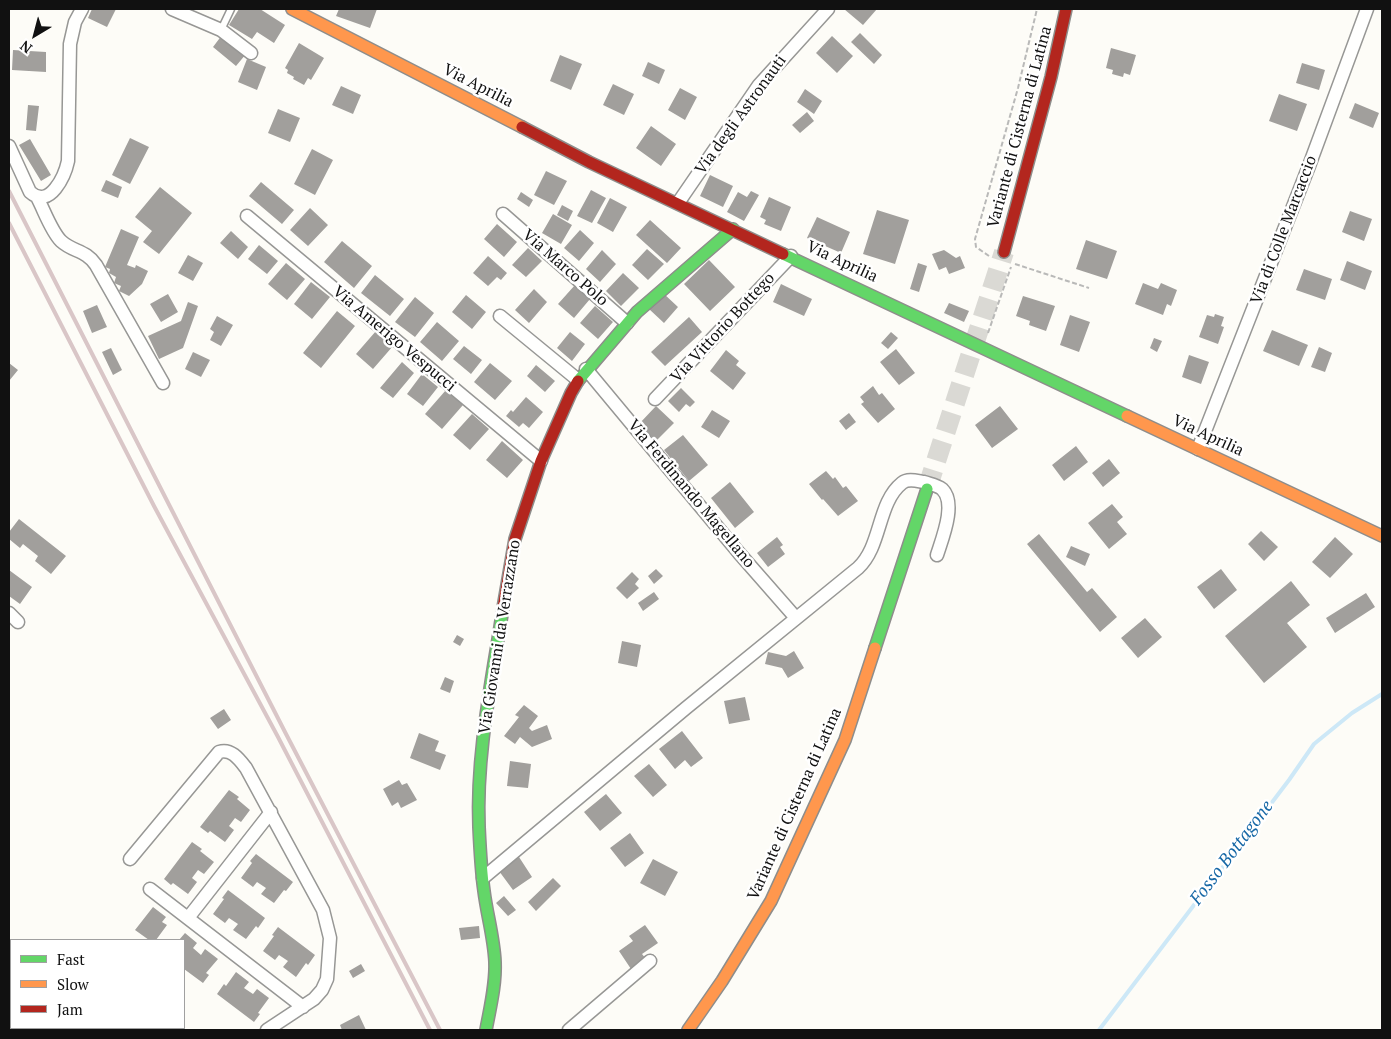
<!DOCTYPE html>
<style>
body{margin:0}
#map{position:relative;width:1391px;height:1039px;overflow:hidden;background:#fdfcf7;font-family:"PT Serif",serif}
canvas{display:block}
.frame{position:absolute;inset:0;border:10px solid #111;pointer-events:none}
.legend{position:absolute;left:10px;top:939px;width:175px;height:90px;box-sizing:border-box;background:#fff;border:1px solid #a0a0a0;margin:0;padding:6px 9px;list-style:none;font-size:15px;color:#111}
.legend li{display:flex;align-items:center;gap:10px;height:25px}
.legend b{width:25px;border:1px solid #a0a0a0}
.north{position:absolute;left:10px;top:10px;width:50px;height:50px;-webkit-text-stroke:4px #fff;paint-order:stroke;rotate:217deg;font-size:14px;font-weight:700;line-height:20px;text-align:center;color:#111}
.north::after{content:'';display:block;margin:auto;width:18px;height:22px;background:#111;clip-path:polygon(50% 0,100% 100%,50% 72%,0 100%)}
</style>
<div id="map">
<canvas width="1391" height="1039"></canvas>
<div class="frame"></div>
<ul class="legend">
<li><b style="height:6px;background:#63d668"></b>Fast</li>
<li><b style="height:6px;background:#ff974d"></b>Slow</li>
<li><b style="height:6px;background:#b3261e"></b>Jam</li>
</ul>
<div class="north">N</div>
</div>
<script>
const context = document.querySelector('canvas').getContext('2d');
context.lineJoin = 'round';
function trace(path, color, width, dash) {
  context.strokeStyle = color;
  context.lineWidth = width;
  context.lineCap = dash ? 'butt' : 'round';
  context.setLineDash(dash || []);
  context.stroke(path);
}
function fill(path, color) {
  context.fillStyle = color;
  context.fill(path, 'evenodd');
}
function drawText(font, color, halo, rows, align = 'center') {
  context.font = font + ' "PT Serif",serif';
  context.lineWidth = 5;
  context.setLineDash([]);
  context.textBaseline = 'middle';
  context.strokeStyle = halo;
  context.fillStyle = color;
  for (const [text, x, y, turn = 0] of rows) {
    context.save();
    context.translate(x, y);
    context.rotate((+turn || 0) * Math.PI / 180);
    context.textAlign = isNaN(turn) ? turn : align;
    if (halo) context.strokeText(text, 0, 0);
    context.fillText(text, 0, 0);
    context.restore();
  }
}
trace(new Path2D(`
 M1099 1030 1289 780 1314 744 1352 713 1382 694`), '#cde8f7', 4);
fill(new Path2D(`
 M92 9H116L107 27 88 18Z
 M239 9H260L285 25 274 43 257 32 252 39 229 25Z
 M339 9H377L370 28 336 16Z
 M844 9H877L863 25Z
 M860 33 882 55 874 64 851 42Z
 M222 35 246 54 236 66 213 47Z
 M832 36 853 56 837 73 816 53Z
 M299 43 324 58 311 80 308 78 304 85 293 79 294 77 287 73 288 70 285 68Z
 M1111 48 1136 55 1130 75 1124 73 1123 77 1112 74 1113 70 1106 68Z
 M13 50 46 52V72L12 70Z
 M560 55 582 64 571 90 550 81Z
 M247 59 266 67 257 90 238 82Z
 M648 62 665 70 659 84 642 76Z
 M1302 63 1325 70 1319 90 1296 83Z
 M613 84 634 94 624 115 603 105Z
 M341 86 361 95 353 114 332 105Z
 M680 88 697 97 685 120 668 110Z
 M805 89 822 101 814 114 797 102Z
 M1279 94 1307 104 1297 131 1269 121Z
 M1355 103 1379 113 1373 128 1349 118Z
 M28 105 39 106 36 131 26 130Z
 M278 109 300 118 290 142 268 133Z
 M807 112 814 121 800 133 792 125Z
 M651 126 676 144 661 166 636 148Z
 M130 138 149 147 130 184 112 175Z
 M30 139 51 175 41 181 19 145Z
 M312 149 333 160 315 195 294 184Z
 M546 171 567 181 554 205 534 195Z
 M710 175 733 186 723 207 700 196Z
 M106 180 122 187 118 198 101 191Z
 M261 182 294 210 282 224 249 196Z
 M160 187 192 213 159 254 143 242 152 231 135 217Z
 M591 190 606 198 592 223 577 216Z
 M751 191 759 195 744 221 727 212 738 192 747 197Z
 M521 192 533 200 529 207 517 199Z
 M769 197 791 207 781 231 764 224 766 220 760 217Z
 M610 198 627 207 613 232 597 223Z
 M562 205 573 211 568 221 557 215Z
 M310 208 328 225 308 246 290 230Z
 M877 210 909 220 895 264 863 254Z
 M1350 211 1372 219 1364 241 1342 232Z
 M553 214 572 225 561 244 542 233Z
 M817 217 850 232 841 253 807 238Z
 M650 220 681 248 667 263 636 235Z
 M497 224 517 242 504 257 484 239Z
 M121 229 139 237 127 265 135 268 136 265 148 271 142 284 129 296 119 291 121 286 114 283 116 277 109 273 110 269 105 267Z
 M580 230 594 243 579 261 564 248Z
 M231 231 248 247 238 259 220 243Z
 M1086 240 1117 251 1107 279 1076 269Z
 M342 241 372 266 354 288 324 262Z
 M259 245 278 261 267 274 248 259Z
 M528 248 542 261 526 277 512 265Z
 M647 249 664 264 648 280 632 265Z
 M602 250 616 264 600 282 586 269Z
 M944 250 956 258 960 256 965 268 949 274 946 267 939 270 932 254Z
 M188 255 203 263 193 281 178 273Z
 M488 256 507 273 501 280 497 277 488 286 473 273Z
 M709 260 735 287 710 311 684 284Z
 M1347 261 1372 271 1365 290 1340 280Z
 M286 263 305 279 287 300 268 284Z
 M918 263 927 266 919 292 910 289Z
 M1304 269 1332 279 1325 300 1296 290Z
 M623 273 639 288 621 306 606 291Z
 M375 275 404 299 390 316 361 293Z
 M311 282 330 297 312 319 294 304Z
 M1143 283 1158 289 1161 283 1177 290 1171 306 1167 304 1163 315 1135 304Z
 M781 284 812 299 804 316 773 302Z
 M575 285 590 299 574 318 558 304Z
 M534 289 547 302 529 323 515 310Z
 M663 293 678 307 664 323 649 309Z
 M168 294 178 312 161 322 150 304Z
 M466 295 486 312 472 329 452 312Z
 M1023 296 1055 306 1046 331 1029 325 1030 321 1016 316Z
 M415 297 434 313 415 337 395 322Z
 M188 302 198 306 183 348 159 359 148 336 181 321Z
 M949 303 969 311 964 322 944 313Z
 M97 305 107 327 92 333 83 311Z
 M595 306 613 322 598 339 580 323Z
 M337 311 355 326 321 368 303 353Z
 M1215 314 1224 317 1221 326 1224 327 1218 344 1199 337 1207 315 1214 317Z
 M1070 315 1090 322 1079 352 1060 345Z
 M217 316 233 325 221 346 210 340 214 332 210 329Z
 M689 317 702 332 665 366 651 352Z
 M437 322 459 341 442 361 420 342Z
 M1272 330 1308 345 1299 366 1263 351Z
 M376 331 393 346 373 369 356 354Z
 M570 332 585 344 572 361 557 348Z
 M891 332 898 338 888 349 881 343Z
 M1154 338 1162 341 1157 352 1150 348Z
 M464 346 482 360 471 374 453 359Z
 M1319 347 1332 353 1325 372 1311 367Z
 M111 348 122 370 113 375 102 352Z
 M896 349 915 373 899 385 880 362Z
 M726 350 739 361 736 365 746 373 733 390 710 371Z
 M193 352 210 360 201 377 185 369Z
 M1189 355 1209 362 1201 384 1182 377Z
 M402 362 414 373 393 398 380 388Z
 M9 363 18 370 9 381Z
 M490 363 512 381 495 400 474 382Z
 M536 365 555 381 545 392 527 376Z
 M422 374 438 387 423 406 407 394Z
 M873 386 879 395 882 393 895 409 878 423 861 404 864 402 860 397Z
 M681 388 695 402 690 407 686 404 679 412 668 401Z
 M446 390 463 405 442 429 425 414Z
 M526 397 543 412 529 428 523 423 519 427 506 416 511 410 513 412Z
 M656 406 674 423 656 441 639 424Z
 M1000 406 1018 429 992 448 975 425Z
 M712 410 730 421 719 438 701 427Z
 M849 413 856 422 846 430 839 421Z
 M472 414 489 429 470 450 453 435Z
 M683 435 708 465 689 481 664 450Z
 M502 441 523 460 507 478 486 460Z
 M1076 446 1088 462 1064 481 1052 465Z
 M1109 459 1120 473 1103 487 1092 473Z
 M826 471 833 479 835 477 843 488 846 486 858 501 838 516 823 499 822 500 809 484Z
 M730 482 754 512 735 528 711 498Z
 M1112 504 1123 517 1117 522 1127 534 1109 549 1088 523Z
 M19 519 66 556 51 574 35 561 38 556 23 544 20 548 9 539V532Z
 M1261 531 1278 547 1264 561 1248 544Z
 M1039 534 1087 592 1092 588 1117 617 1100 632 1027 544Z
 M777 537 783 545 780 547 785 554 768 567 757 553Z
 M1335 537 1353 554 1330 578 1312 562Z
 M1071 546 1090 554 1085 566 1066 557Z
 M656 569 663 576 654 584 648 576Z
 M1221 569 1237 590 1214 609 1197 587Z
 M9 570 32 587 20 604 9 596Z
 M632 572 639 579 635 584 639 588 627 599 616 588Z
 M1291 581 1310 605 1287 623 1307 647 1264 683 1225 636Z
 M654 592 659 599 643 611 638 603Z
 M1366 593 1375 607 1335 633 1326 618Z
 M1145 618 1162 637 1138 658 1121 638Z
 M457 635 464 639 460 646 453 642Z
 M622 641 641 645 637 667 618 663Z
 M794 651 804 668 788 678 782 668 765 664 768 652 786 656Z
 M445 677 454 681 450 693 440 689Z
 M745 697 750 720 729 724 724 701Z
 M524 705 538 716 529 728 532 731 547 725 552 739 532 747 520 737 515 744 504 736 519 717 515 715Z
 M224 709 231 720 218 729 210 718Z
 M682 731 703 758 691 767 685 760 675 769 659 749Z
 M419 733 439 741 435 751 446 755 440 770 410 758Z
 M510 761 531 764 528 788 507 786Z
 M649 764 667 785 653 797 634 776Z
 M399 780 402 785 407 783 417 800 401 808 398 802 392 806 383 789Z
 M229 790 239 797 237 799 250 810 241 822 235 818 229 826 234 830 225 842 210 831 208 833 200 827Z
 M606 794 622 813 600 831 584 812Z
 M630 833 644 853 625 867 610 848Z
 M192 842 202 849 200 851 214 862 204 874 198 870 192 878 197 882 188 894 173 883 171 885 164 879Z
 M256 854 293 882 286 891 284 890 274 903 261 894 266 888 257 882 253 887 241 878 252 863 250 861Z
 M519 857 532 877 513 890 499 871Z
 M653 859 678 872 665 896 640 883Z
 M553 878 561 886 536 911 528 902Z
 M228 890 265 918 258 928 256 926 246 939 233 930 238 924 229 918 225 923 213 914 224 899 222 898Z
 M504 896 516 910 508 916 496 903Z
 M153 907 166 917 162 922 167 925 156 940H149L135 930Z
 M645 925 658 943 642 954 646 959 631 969 619 951 633 941 629 936Z
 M479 926 480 938 461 940 459 928Z
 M278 927 315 955 308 965 306 963 296 977 283 967 288 961 279 955 275 960 263 951 274 936 272 935Z
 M185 933 197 943 193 948 201 955 205 949 218 959 206 973 209 975 203 983 184 969V940H179Z
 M361 964 365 971 353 978 349 971Z
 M236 972 249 982 244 988 253 994 257 989 269 998 258 1013 260 1014 254 1022 217 994 224 984 226 986Z
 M359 1015 366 1030H342L340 1025Z`), '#a19f9c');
trace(new Path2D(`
 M927 489 1004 252`), '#dad9d4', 20, [20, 10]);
const lane = new Path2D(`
 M221 30 231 9`);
const street = new Path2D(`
 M172 9 221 30 251 53
 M9 146 30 192C50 210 65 175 68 161L70 44 75 22 82 9
 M37 197C44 210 51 231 61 241 73 252 86 250 96 265L163 383
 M678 203 759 85 828 9
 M503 214 627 323
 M247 216 541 461
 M500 316 578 380
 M586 369 739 553 796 618
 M655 399 791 256
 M1198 449 1309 166 1367 9
 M9 613 18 622
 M130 859 219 752C231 748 239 759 246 768L323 910 330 938 327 979 322 990 314 999 267 1030
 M483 878 686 708 858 568C882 546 877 503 902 483 908 478 917 481 924 482 930 484 937 485 942 489 957 503 942 539 937 555
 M150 889 303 1007
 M188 918 271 812
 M9 1007 11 1009
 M35 1028 38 1030
 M47 1028 50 1030
 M569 1030 650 961`);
const fast = new Path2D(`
 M783 254 1127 416
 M578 381 637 312 733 229
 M875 648 927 489
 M486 1030C490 1008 496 985 495 962 494 938 487 915 484 891 481 870 480 848 479 827 476 754 492 680 503 608`);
const slow = new Path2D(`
 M292 9 522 127
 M1127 416 1382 536
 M688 1030 722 981 771 901 845 740 875 648`);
const jam = new Path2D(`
 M522 127 589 162 783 254
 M1004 252 1051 77 1066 9
 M503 608 515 539 541 461 571 393 578 381`);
trace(lane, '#979795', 9);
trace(street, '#979795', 15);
trace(fast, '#8e8d8b', 14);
trace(slow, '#8e8d8b', 14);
trace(jam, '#8e8d8b', 14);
trace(new Path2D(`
 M989 256 976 247 975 239 1018 88 1037 9
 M1015 264 1089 288
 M988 333 1011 267`), '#b9b9b8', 2, [5, 2.5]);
trace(lane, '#fffffe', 6);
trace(street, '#fffffe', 12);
trace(fast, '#63d668', 11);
trace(slow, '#ff974d', 11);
trace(jam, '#b3261e', 11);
trace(new Path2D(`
 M9 191 285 732 440 1030
 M9 223 154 506 278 737 430 1030`), '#d9c6c7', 4);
drawText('16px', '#111', '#fff', [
 ["Via Aprilia",478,86,27],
 ["Via degli Astronauti",741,115,-54],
 ["Variante di Cisterna di Latina",1020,127,-75],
 ["Via di Colle Marcaccio",1284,230,-69],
 ["Via Aprilia",842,262,25],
 ["Via Marco Polo",565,268,41],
 ["Via Vittorio Bottego",723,328,-47],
 ["Via Amerigo Vespucci",394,339,40],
 ["Via Aprilia",1208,436,25],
 ["Via Ferdinando Magellano",691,494,50],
 ["Via Giovanni da Verrazzano",500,637,-81],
 ["Variante di Cisterna di Latina",795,804,-66]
]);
drawText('italic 18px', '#1768a6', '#fff', [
 ["Fosso Bottagone",1232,853,-53]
]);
</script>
